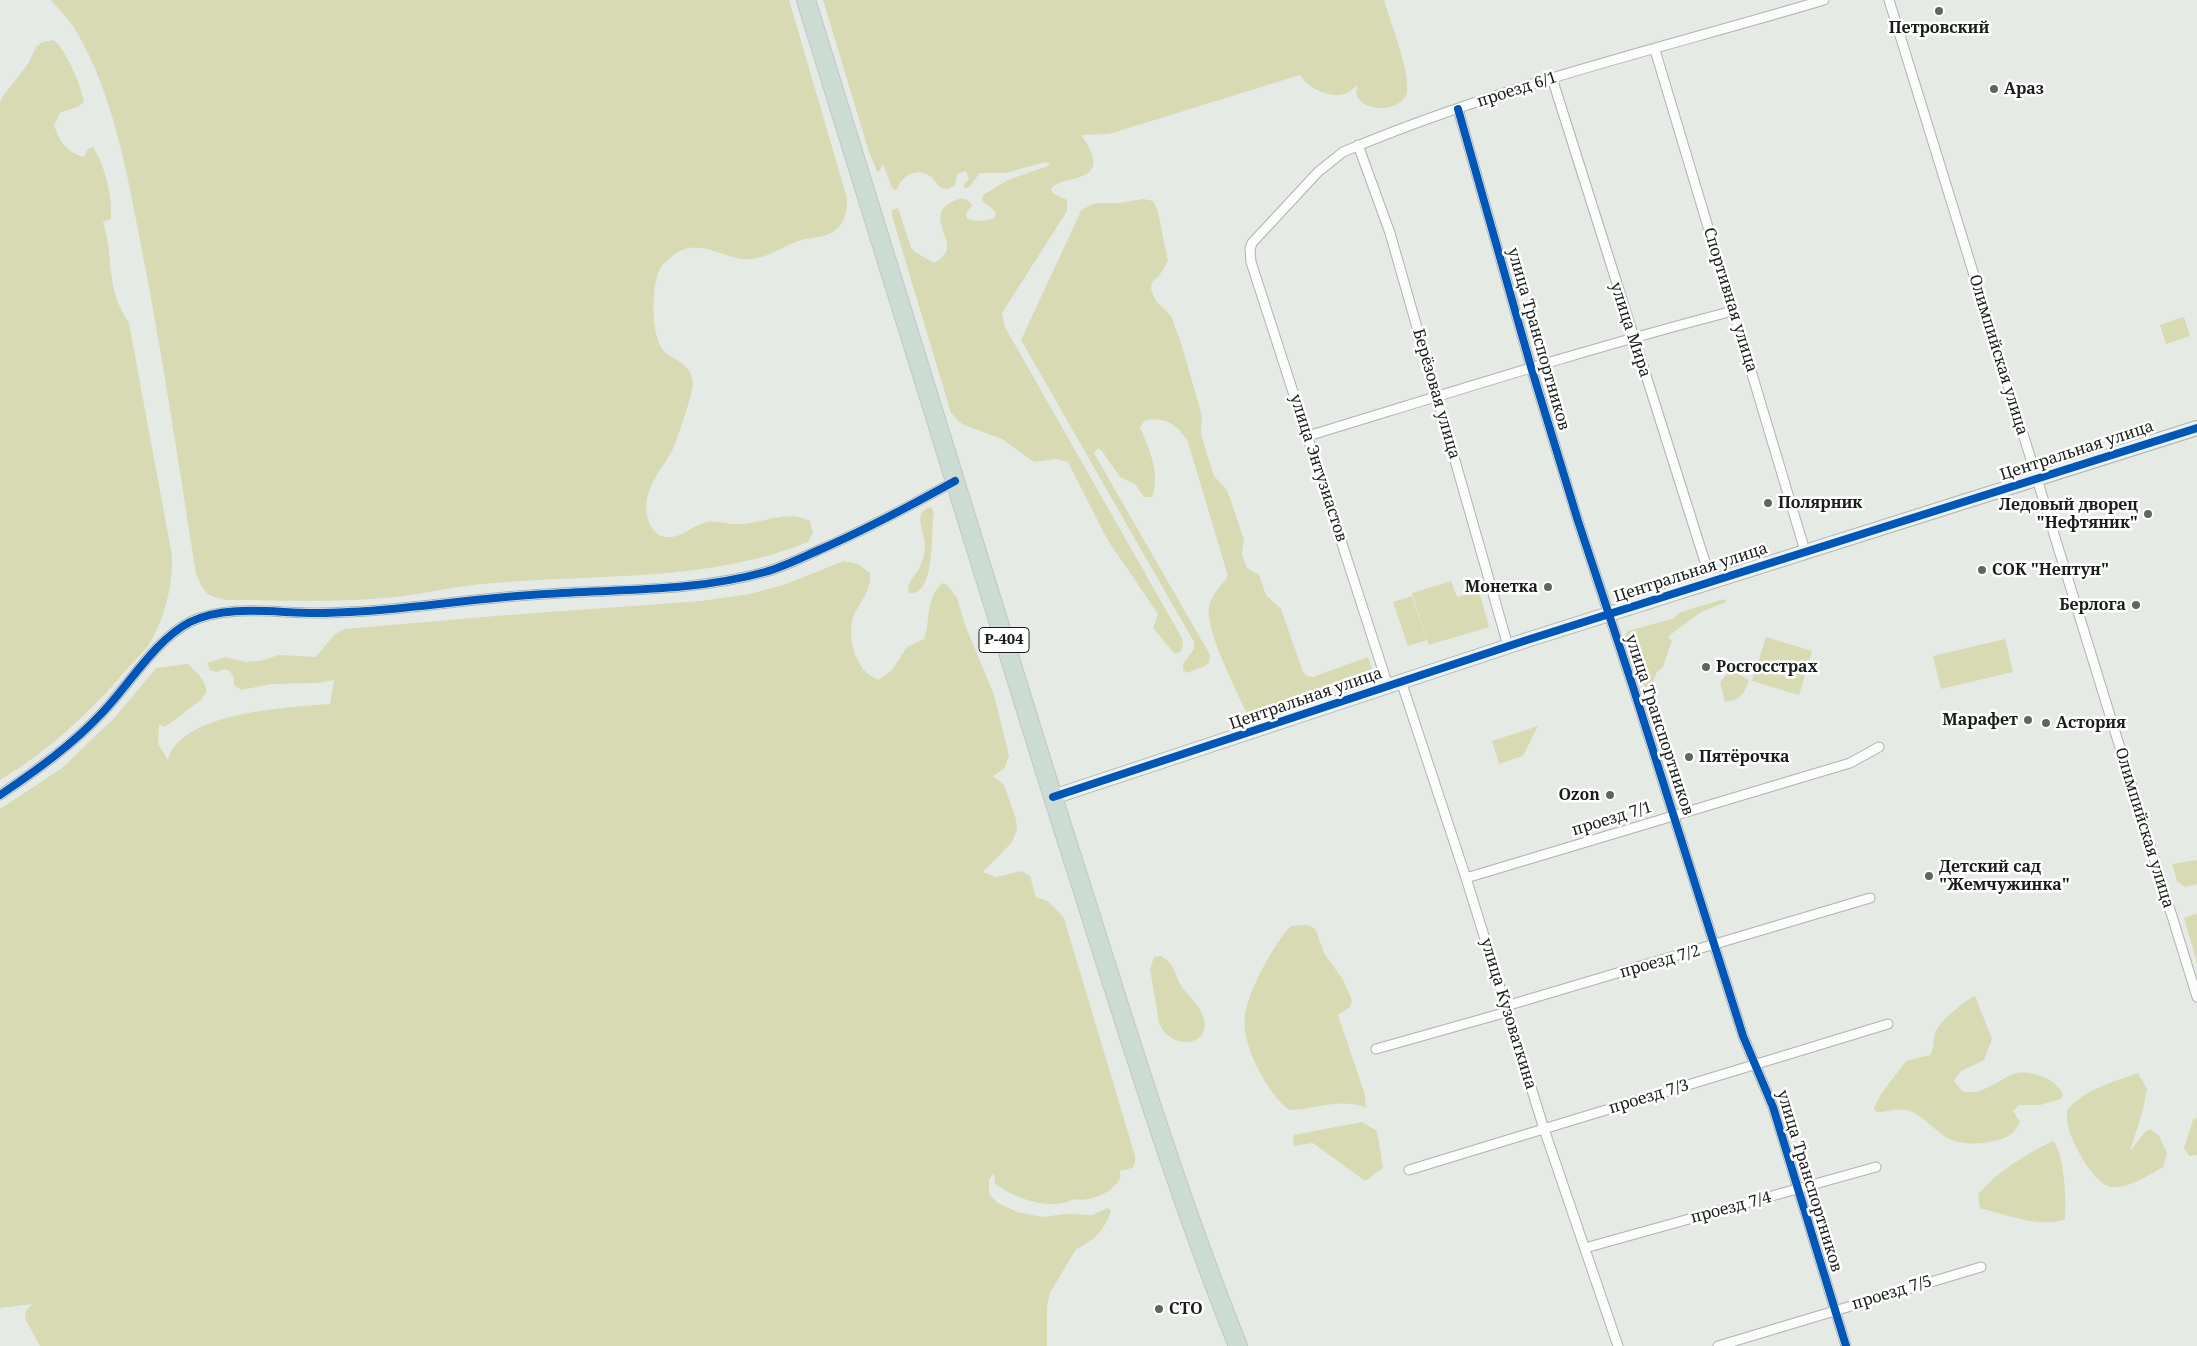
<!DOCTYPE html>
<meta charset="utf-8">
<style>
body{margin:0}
canvas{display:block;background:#e5eae5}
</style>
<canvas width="2197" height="1346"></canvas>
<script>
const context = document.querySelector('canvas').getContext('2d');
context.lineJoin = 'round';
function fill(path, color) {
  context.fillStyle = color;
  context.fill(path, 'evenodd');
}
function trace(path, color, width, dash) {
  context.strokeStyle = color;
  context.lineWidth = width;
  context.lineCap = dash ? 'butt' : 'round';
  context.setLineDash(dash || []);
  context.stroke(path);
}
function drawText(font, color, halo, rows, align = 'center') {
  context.font = font + ' "Noto Serif",serif';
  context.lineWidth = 5;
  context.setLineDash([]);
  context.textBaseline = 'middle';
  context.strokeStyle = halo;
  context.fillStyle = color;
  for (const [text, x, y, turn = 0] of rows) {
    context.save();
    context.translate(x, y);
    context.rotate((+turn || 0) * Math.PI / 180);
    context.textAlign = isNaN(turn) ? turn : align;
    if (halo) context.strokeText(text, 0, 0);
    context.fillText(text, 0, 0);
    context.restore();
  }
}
fill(new Path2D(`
 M51 0H789L847 198C847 209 846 221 837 229 827 238 813 237 801 240 785 245 769 257 752 259 723 262 701 234 672 256 669 259 664 263 661 267 651 283 650 336 664 351 676 363 690 361 693 383 694 390 676 443 672 451 659 473 641 492 648 519 649 525 655 534 661 536 679 542 691 525 707 522 718 520 729 525 740 524 764 523 787 509 810 521L813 533 808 542C710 582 598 574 494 583 461 585 429 593 396 597 341 603 285 600 229 600 208 597 204 594 196 574 180 473 165 372 146 271 130 192 117 96 73 26 67 17 58 9 51 0Z
 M823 0H1384C1390 21 1410 71 1407 91 1405 111 1365 114 1357 96 1356 93 1357 88 1357 85 1354 87 1351 92 1347 93 1331 100 1308 88 1300 75L1109 134 1081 135C1120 188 1056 173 1051 190L1053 193 1067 200V211L1002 313 1005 327 1183 640 1182 650 1179 653H1174L1153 628 1158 614 1107 539 1068 462 1057 459 1034 462 1002 439 962 424 951 413 892 216V210L898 208 911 247 915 252 934 263C940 260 945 256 947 249 951 235 923 211 959 199 965 197 969 201 972 205L966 214 967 219 979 221 993 219 996 214C993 208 986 205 982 200L983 195 1008 180 1048 166 1050 163 1045 162 1006 173H980L968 188H965L963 185 969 179 966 171 957 174 955 185 948 189 941 188C937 184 934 179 930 176 918 167 902 175 898 188L895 190 892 188 883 164 879 172 877 171 869 152Z
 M53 40C66 48 81 86 84 102L78 107 61 112 54 125C59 141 66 152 84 157L88 149 93 147C106 168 112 195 111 219L103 222C115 260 104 286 129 323L172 556C173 585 165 616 151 641 145 651 134 661 126 670 90 713 48 751 0 780V103L3 96 28 64 36 47 42 42Z
 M1143 199 1153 201 1158 212 1168 261 1159 276 1152 282 1151 289 1156 301 1171 316 1182 346 1202 416 1201 435 1214 476 1227 490 1231 501 1244 540 1242 555 1247 568 1259 575 1266 595 1281 609 1303 672 1307 676 1313 677 1368 657 1372 669 1364 679 1254 714 1248 713 1244 708C1235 687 1204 627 1209 606 1212 594 1221 586 1228 576L1188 442C1176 423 1167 418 1145 420L1140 427C1149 449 1161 474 1152 497H1144L1135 484 1120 477 1102 451 1098 448 1094 453 1210 655 1209 663 1203 667 1186 673 1183 670V664L1194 649V642L1021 340 1081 211C1096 200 1102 204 1119 203 1127 202 1135 200 1143 199Z
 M2184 317 2190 336 2166 344 2160 325Z
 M931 507 934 513C930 530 937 596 909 593 906 582 915 577 919 568 922 563 924 555 925 549 927 535 910 512 931 507Z
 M844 561 858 564 870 573C872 588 861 601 854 615 847 632 853 658 865 671 868 675 874 677 878 680L892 670 907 647 924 639C931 620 925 599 942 583L947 585 957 598 965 625 994 695 1009 756 1004 769 993 776 1004 785 1016 819 1017 830 1012 842 983 872 996 877 1022 871 1030 876 1036 898C1049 898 1055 908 1064 918L1135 1156V1163L1132 1168 1119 1171 1121 1176C1116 1192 1089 1203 1074 1199 1051 1212 1015 1198 995 1184L994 1173 989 1180V1194L998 1203 1017 1212 1042 1217 1066 1214 1092 1215 1108 1208 1111 1211C1106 1228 1093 1242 1076 1249L1050 1293 1047 1306V1346H40L25 1319 26 1311 32 1304 0 1308V809L62 768 115 717 156 668 188 664C197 672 204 679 207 691L201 700 165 727 159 724 158 744 168 760C180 712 289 707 330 704L334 680 317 683 272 684 241 690 234 685V678L230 671 224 669 217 672 210 670 207 663 226 657 245 662 260 661 279 655 316 657 335 634 345 629 495 616 701 601 750 594 786 584Z
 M1451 581 1457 597 1479 591 1489 627 1429 645 1412 593Z
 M1412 596 1427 640 1408 646 1393 602Z
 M1724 599 1726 602 1701 612 1670 635 1668 638 1672 640 1663 667 1657 672 1652 684 1646 687 1638 682 1624 637 1628 631 1672 619 1681 612Z
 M1766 637 1812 651 1799 695 1752 681Z
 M2005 639 2013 672 1941 689 1933 656Z
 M1731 670 1749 680C1744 694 1741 700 1725 702L1720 682Z
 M1538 726 1523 756 1499 764 1492 741Z
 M2197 860V884L2185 887 2177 881 2172 864Z
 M2197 913V963L2184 918Z
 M1304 925 1311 926 1316 930 1324 953 1343 980 1352 1000 1350 1007 1338 1015 1365 1095 1366 1108C1341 1097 1314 1110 1289 1110 1267 1093 1240 1043 1245 1015 1249 989 1273 945 1291 926Z
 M1161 956C1176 965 1173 973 1182 987 1189 997 1201 1006 1204 1019 1211 1048 1169 1050 1159 1023L1150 969 1154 957Z
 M1975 996 1992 1039 1984 1060 1961 1071 1954 1081 1963 1092C1968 1092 1977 1093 1982 1090 2009 1080 2011 1065 2043 1077 2052 1080 2059 1086 2063 1095L2061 1099 2040 1105H2019L2013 1111 2020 1122C2018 1125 2016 1129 2014 1132 1999 1145 1960 1148 1944 1136 1933 1128 1923 1116 1910 1111 1897 1107 1888 1112 1876 1112L1874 1108 1881 1094 1906 1061 1930 1055C1935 1047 1933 1042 1935 1033 1939 1022 1964 1001 1975 996Z
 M2138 1073 2147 1089 2143 1110 2130 1151 2145 1132 2150 1129 2159 1136 2167 1153 2163 1167C2149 1175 2129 1188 2112 1187 2094 1185 2074 1146 2069 1130 2067 1124 2067 1117 2067 1110 2087 1088 2111 1083 2138 1073Z
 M2197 1118V1155L2189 1156 2184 1148 2193 1120Z
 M1362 1122 1377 1131 1383 1168 1365 1181 1313 1143 1293 1146 1294 1135Z
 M2053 1141C2064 1151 2067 1204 2065 1219 2044 1229 2003 1214 1980 1208L1978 1194C1998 1171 2026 1154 2053 1141Z`), '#d8dab4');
const street = new Path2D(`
 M1889 0 2197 997
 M1655 50 1805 551
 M1552 78 1711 581
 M1458 109 1531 367 1578 521 1634 690 1743 1036 1773 1107 1846 1346
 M1358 145 1390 233 1508 646
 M1308 436C1449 393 1590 348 1733 311
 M1401 681 1466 878 1544 1129 1618 1346
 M1388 686 1251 262 1250 249 1252 243 1318 172 1343 152C1498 86 1663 48 1824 0
 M0 795C37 770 72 745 102 713 129 685 155 640 190 622 227 604 275 613 315 613 332 613 350 612 367 611 427 607 486 597 545 594 619 589 693 592 765 572 783 567 801 558 819 550 865 530 910 506 955 481
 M1466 878 1850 763 1879 747
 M1506 1006 1870 898
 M1376 1049 1507 1012
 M1409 1170 1888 1024
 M1585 1248 1876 1167
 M1718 1346 1981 1267`);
const secondary = new Path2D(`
 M1053 797 1527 640 2197 428`);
const highway = new Path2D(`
 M806 0C892 278 977 557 1065 835 1120 1006 1171 1179 1238 1346`);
trace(street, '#afb3af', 11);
trace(secondary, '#afb3af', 16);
trace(highway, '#c3c6c3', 20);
trace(street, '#fbfcfb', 9);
trace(secondary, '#edf2ef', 14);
trace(highway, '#cbdcd4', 18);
trace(new Path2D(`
 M1458 109 1531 367 1578 521 1634 690 1743 1036 1773 1107 1846 1346
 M0 795C37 770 72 745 102 713 129 685 155 640 190 622 227 604 275 613 315 613 332 613 350 612 367 611 427 607 486 597 545 594 619 589 693 592 765 572 783 567 801 558 819 550 865 530 910 506 955 481
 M1053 797 1527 640 2197 428`), '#0057b8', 8);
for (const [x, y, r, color] of [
 [1939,11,5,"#616561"],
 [1994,89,5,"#616561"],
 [1768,503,5,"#616561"],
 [2148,514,5,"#616561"],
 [1982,570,5,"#616561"],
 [1548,587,5,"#616561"],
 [2136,605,5,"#616561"],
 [1706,667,5,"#616561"],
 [2028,720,5,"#616561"],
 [2046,723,5,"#616561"],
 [1689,757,5,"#616561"],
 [1610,795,5,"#616561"],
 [1929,876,5,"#616561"],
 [1159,1309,5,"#616561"]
]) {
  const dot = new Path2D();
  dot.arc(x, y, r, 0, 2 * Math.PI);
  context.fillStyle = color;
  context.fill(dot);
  trace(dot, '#fff', 2);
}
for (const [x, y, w] of [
 [1004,640,50]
]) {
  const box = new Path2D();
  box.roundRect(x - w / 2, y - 12.5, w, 25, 4);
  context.fillStyle = '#fff';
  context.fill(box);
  trace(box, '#1a1d1a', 1);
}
drawText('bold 15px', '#1a1d1a', null, [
 ["Р-404",1004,640]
]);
drawText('bold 16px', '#1a1d1a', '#fff', [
 ["Петровский",1939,28,"center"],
 ["Араз",2004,89],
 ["Полярник",1778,503],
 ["Ледовый дворец",2138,505,"right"],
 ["\"Нефтяник\"",2138,523,"right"],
 ["СОК \"Нептун\"",1992,570],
 ["Монетка",1538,587,"right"],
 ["Берлога",2126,605,"right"],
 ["Росгосстрах",1716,667],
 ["Марафет",2018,720,"right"],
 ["Астория",2056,723],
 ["Пятёрочка",1699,757],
 ["Ozon",1600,795,"right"],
 ["Детский сад",1939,867],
 ["\"Жемчужинка\"",1939,885],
 ["СТО",1169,1309]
], 'left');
drawText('16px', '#1a1d1a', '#fff', [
 ["проезд 6/1",1517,90,-18],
 ["Спортивная улица",1730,300,73],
 ["улица Мира",1630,330,72],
 ["улица Транспортников",1538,339,74],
 ["Олимпийская улица",1998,355,73],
 ["Берёзовая улица",1436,394,74],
 ["Центральная улица",2077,451,-18],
 ["улица Энтузиастов",1318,468,72],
 ["Центральная улица",1691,573,-18],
 ["Центральная улица",1306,699,-19],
 ["улица Транспортников",1659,725,72],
 ["проезд 7/1",1612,819,-17],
 ["Олимпийская улица",2144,828,73],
 ["проезд 7/2",1660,962,-16],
 ["улица Кузоваткина",1508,1014,73],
 ["проезд 7/3",1649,1097,-17],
 ["улица Транспортников",1809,1181,73],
 ["проезд 7/4",1731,1208,-15],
 ["проезд 7/5",1892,1293,-17]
]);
</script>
